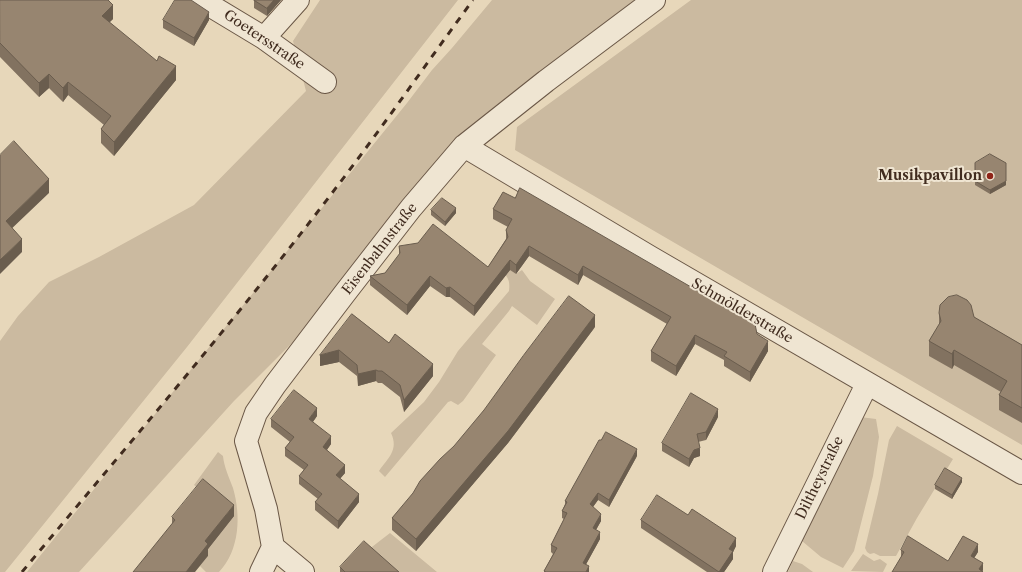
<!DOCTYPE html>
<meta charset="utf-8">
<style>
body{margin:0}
canvas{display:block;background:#e7d7ba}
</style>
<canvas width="1022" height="572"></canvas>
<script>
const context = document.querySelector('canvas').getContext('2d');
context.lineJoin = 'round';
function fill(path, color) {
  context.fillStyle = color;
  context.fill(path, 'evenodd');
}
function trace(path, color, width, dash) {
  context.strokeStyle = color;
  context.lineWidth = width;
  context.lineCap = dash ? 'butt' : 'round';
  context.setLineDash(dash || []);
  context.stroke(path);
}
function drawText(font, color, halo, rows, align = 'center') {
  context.font = font + ' "Libre Caslon Text",serif';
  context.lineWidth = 4;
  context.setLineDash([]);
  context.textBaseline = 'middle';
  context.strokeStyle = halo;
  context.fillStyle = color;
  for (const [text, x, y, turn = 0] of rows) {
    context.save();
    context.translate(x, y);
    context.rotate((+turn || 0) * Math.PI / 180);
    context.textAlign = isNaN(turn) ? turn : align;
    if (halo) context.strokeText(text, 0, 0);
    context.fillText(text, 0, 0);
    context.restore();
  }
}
fill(new Path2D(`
 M320 0H458L187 347 5 572H0V341L18 316 49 282 99 257 194 205 306 91 293 41Z
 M492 0H634L461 137 311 324 234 401 79 572H27L407 103 432 70 452 48Z
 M691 0H1022V445L515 150 517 127Z
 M498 261 516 274 522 270 530 281 555 299 537 325 512 306 509 311 482 344 496 355 463 401 458 405 451 401 448 402 385 477 379 471C388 458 399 450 391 433L424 402 439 382 458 351 509 291C511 277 505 274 494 266Z
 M860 417 876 419 879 437 873 476 854 551 843 568 821 557 802 541 825 495Z
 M897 426 953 459 917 518 896 556H880L874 553 870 554 867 552 865 548 878 494 889 440Z
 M218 452 223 456C224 467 229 477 233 488 241 515 240 550 219 572H206L200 566 208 556 203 491 194 485Z
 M390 533 437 572H386L368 550Z
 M863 554 874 561 880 559 887 564 883 572 851 571Z
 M793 561 802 564 813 572H788Z`), '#cbbaa0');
const minor = new Path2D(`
 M201 0 264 38 325 82
 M264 38 298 0
 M464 146 650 257 1022 473
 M273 547 303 572
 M261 572 273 547 266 509 246 441 256 413 275 385 345 293 411 208 464 146 546 81 654 0
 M774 572 867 384`);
trace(minor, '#6a5746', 24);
trace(minor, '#efe5d2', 22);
trace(new Path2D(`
 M22 572C132 440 245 309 348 172 391 115 431 57 473 0`), '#412c1f', 3, [7, 7]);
fill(new Path2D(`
 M0 0 113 19 109 22 176 80 114 156 101 143V129L104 125 68 95 63 102 49 88 39 97 0 57Z
 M254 0H281L267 16 254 8Z
 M163 20H209L194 46 163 28Z
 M975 181 1006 185 990 194 975 185Z
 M493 209 757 334 768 351 750 382 724 366V360L695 344 676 376 651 361V351L667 324 583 275 578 285 529 256 516 274 510 270 474 316 450 297H446L430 286 407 315 370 285V276L385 273 399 255V246L488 267 506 239V230L508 227 493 219Z
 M431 210 456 213 445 226 431 215Z
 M939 313 974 317 1022 345V423L999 410V395L1001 392 954 365 952 369 929 356V341L939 325Z
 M352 314 389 343 433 376 404 412 400 397 382 383H378L376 381 358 386 357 376 339 362 320 366Z
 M595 327 508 443 416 551 392 530V518Z
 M317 416 313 422 331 444 327 450 345 473 340 479 359 502 338 529 315 510V502L318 499 299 484V476L304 470 285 456V448L290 442 271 427V419Z
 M718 417 706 440 698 442 700 456 694 458 689 467 662 451V443Z
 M637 456 609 507 598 500 593 507 601 521 596 530 600 539 586 564 589 572H544V571L553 554 551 552V545L564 519 562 518V511L565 504V501Z
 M962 482 952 499 935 489V485Z
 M234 516 208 549V556L172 524V517Z
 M641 520 736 546 733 552V559L724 572H707L641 528Z
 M901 550 948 561 978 552 974 558 983 570 982 571 901 557Z
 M340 567 399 572H340Z`), '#827260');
fill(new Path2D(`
 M274 0H281L267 16V8Z
 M113 5V19L102 30V16Z
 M209 12V20L194 46V38Z
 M176 66V80L114 156V142Z
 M49 74V88L39 97V83Z
 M68 82V95L63 102V88Z
 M49 179V193L6 234V221Z
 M1006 181V185L990 194V190Z
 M456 208V213L445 226V222Z
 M22 239V252L0 274V260Z
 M529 246V256L516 274V265Z
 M510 260V270L474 316V306Z
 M583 266V275L578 285V275Z
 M430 276V286L407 315V305Z
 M450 287V297H446V288Z
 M595 315V327L508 443 416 551V539Z
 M695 335V344L676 376V366Z
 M768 341V351L750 382V372Z
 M339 350V362L320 366V355Z
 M954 350V365L952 369V354Z
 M433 364V376L404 412V400Z
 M376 370V381L358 386V374Z
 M317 408V416L309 427V419Z
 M718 409V417L706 440V432Z
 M331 436V444L323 455V447Z
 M700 448V456L694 458 689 467V459L694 450Z
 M637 449V456L609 507V500Z
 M345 465V473L336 483V475Z
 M962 478V482L952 499V495Z
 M598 493V500L590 511V504Z
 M359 494V502L338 529V521Z
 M234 505V516L208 549V556L195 572H186L205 541Z
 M601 514V521L593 535V528Z
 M600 532V539L583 570V563Z
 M736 538V546L733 552V559L724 572H719L729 549Z
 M978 544V552L971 563V556Z
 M983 563V570L982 572 979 569Z
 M589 566V572H586Z`), '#6a5d4e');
const building = new Path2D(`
 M0 0H108L113 5 102 16 157 61 159 56 176 66 114 142 101 129 111 116 68 82 63 88 49 74 39 83 0 43Z
 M175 0H191L209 12 194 38 163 20Z
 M254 0H274L267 8Z
 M14 141 49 179 6 221 22 239 0 260V155Z
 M990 154 1006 163V181L990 190 975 181V163Z
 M520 188 755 324 757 334 768 341 750 372 724 356 727 352 695 335 676 366 651 351 671 317 583 266 578 275 529 246 516 265 510 260 474 306 450 287 446 288 430 276 407 305 370 276 385 273 400 253 399 246 418 243 433 224 488 267 508 237 506 230 512 219 493 209 503 192 515 198Z
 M442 198 456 208 445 222 431 210Z
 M957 295 967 300 971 305 974 317 1022 345V408L999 395 1007 381 954 350 952 354 929 341 941 321 939 313 940 305 948 297Z
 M569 296 595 315 508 431 416 539 392 518 413 493 420 481 440 459 454 446 484 410 523 356Z
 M352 314 389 343 395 334 433 364 404 400 400 385 382 371H378L376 370 358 374 357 365 339 350 320 355Z
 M294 390 317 408 309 419 331 436 323 447 345 465 336 475 359 494 338 521 315 502 322 494 299 476 308 465 285 448 294 437 271 419Z
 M691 393 718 409 706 432 697 434 700 448 694 450 689 459 662 443Z
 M606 432 637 449 609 500 598 493 590 504 601 514 593 528 600 532 583 563 589 566 586 572H545V571H544L557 548 551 545 567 513 562 511 567 502 565 501 599 440H601Z
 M945 468 962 478 952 495 935 485Z
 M203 479 234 505 205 541 208 544 186 572H133L175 520 172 517Z
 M657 495 688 515 692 509 736 538 729 549 733 551 719 572 641 520Z
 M908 536 948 561 963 536 978 544 971 556 983 563 979 569 983 572H892L904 552 901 550Z
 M364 541 399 572H345L340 567Z`);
fill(building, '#978570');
trace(building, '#6a5d4e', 1);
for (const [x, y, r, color] of [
 [990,176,4,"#8f2418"]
]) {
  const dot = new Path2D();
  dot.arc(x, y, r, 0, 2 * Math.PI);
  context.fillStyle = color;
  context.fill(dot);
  trace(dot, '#efe5d2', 1.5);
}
drawText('14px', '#412c1f', '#efe5d2', [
 ["Goetersstraße",264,40,34],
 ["Eisenbahnstraße",380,249,-52],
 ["Schmölderstraße",742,311,30],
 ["Diltheystraße",820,478,-64]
]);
drawText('bold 14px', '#412c1f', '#efe5d2', [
 ["Musikpavillon",982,176]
], 'right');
</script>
